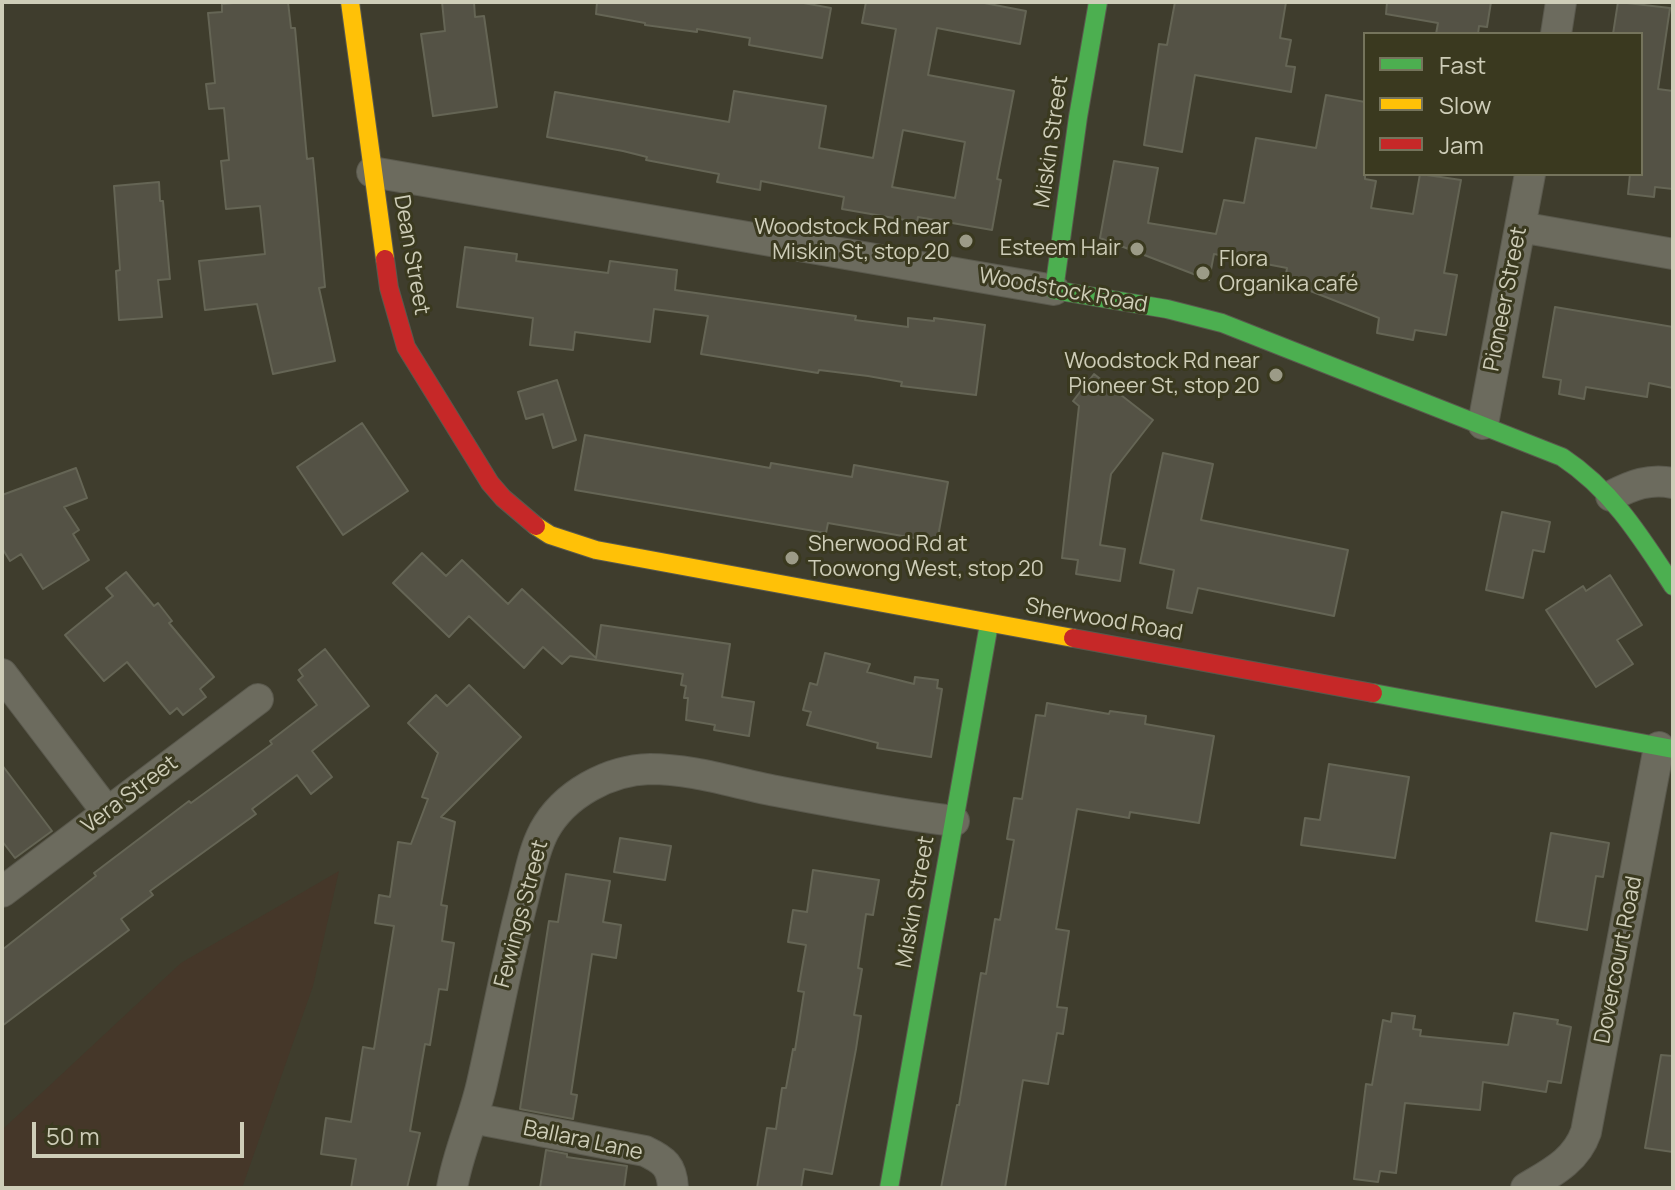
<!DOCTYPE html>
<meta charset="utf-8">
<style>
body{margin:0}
#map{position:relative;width:1675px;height:1190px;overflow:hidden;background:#3f3d2d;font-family:Manrope,sans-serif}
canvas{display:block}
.frame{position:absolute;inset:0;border:4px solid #cecdb8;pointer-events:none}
.legend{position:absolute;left:1363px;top:32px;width:280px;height:144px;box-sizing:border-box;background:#3a391f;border:2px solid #75745c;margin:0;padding:10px 14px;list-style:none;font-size:24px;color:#cecdb8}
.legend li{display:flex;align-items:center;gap:16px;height:40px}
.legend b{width:40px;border:2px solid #75745c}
.scale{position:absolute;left:32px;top:1122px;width:212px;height:36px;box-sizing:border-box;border:4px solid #cecdb8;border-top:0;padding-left:10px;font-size:24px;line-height:28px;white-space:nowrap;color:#cecdb8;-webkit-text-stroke:6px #3a391f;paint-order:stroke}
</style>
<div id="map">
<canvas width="1675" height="1190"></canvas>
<div class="frame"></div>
<ul class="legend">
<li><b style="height:10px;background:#4caf50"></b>Fast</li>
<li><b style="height:10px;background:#ffc107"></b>Slow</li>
<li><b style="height:10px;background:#c62828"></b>Jam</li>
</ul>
<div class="scale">50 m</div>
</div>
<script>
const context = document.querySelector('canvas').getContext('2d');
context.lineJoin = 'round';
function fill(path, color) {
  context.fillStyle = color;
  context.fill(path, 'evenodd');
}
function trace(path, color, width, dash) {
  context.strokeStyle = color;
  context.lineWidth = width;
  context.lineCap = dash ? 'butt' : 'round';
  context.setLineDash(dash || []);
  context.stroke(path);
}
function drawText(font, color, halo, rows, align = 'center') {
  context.font = font + ' Manrope,sans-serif';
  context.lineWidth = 6;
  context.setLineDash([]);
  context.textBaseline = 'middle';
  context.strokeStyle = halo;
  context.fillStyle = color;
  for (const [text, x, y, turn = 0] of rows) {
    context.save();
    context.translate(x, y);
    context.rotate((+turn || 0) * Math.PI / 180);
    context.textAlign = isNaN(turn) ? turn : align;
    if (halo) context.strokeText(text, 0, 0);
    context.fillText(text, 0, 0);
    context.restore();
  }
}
fill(new Path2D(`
 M339 871 313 986 242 1188H2V1130L181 963Z`), '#453729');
const building = new Path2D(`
 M245 2H288L291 28H295L307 159 313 158 316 189 325 287 319 288 335 361 273 374 257 304 205 310 199 261 265 254 260 206 226 209 221 161 229 160 224 108 209 109 206 84 215 83 208 13 222 12V4Z
 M442 2H474L475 17 484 16 497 107 433 116 421 34 445 31Z
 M597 2H798L831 8 822 58 749 45 750 38 697 29V32L645 25V23L596 14Z
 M866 2H979L1026 11 1020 44 937 28 928 75 1014 91 997 179 1001 180 992 230 918 217 917 222 842 209 844 197 761 181 760 190 717 182 719 174 646 160 647 157 623 151 547 137 555 92 729 122 734 91 826 106 819 148 873 158 896 29 862 23ZM903 130 965 142 955 198 892 187Z
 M1175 2H1286L1280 38 1291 40 1286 66 1295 67 1291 92 1195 75 1182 152 1144 145 1159 44 1167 45Z
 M1387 2H1491L1487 27 1479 26 1478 34H1436L1438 23 1386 14Z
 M1618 2 1670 8 1658 89 1673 91V189L1655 187 1654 197 1628 194 1630 174H1641V34H1613Z
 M1326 95 1365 102V179L1376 181 1371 208 1413 214 1420 174 1461 180 1444 273 1457 275 1446 335 1415 330 1413 340 1377 333 1379 318 1285 281 1287 268 1214 254 1209 280 1100 238 1114 161 1158 168 1148 223 1216 234 1224 200 1244 203 1256 138 1316 148Z
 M159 182 160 201H163L170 279 158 280 162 317 119 320 116 271 120 270 114 186Z
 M465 247 517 254 516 261 608 273 610 261 677 270 675 290 856 316 855 320 908 327V318L934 321V318L985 325 976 395 901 386 902 382 868 376 819 370 818 373 701 354 708 316 654 309 650 342 575 332 573 350 530 345 533 318 457 307Z
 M1555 307 1673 327V388L1649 383 1647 397 1586 387 1584 399 1559 394 1561 380 1543 377Z
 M1094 374 1153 420 1111 474 1100 545 1125 549 1120 581 1076 574 1078 560 1062 558 1079 406 1073 401Z
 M557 380 576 440 553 448 543 414 526 419 518 392Z
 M362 423 408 491 343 535 297 467Z
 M585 435 770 468 771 463 852 477 854 465 948 482 937 542 828 523 826 533 575 490Z
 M1163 453 1213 464 1201 520 1348 550 1334 616 1198 588 1192 613 1167 608 1174 570 1140 563Z
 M76 468 87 498 64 507 79 530 73 534 89 560 43 589 21 554 10 561 2 548V495Z
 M1502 512 1550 522 1544 552 1533 550 1523 598 1486 590Z
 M422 553 446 576 462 560 508 604 522 589 596 658 601 625 730 644 722 697 754 702 749 736 714 730 715 725 686 720 688 698H684L686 686 681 685 683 674 570 656 562 664 543 647 524 668 469 616 449 637 393 583Z
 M126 572 154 606 158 603 172 621 169 623 214 677 200 689 206 697 183 715 177 708 170 714 127 662 104 681 65 635 113 596 106 588Z
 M1610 575 1642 625 1617 640 1633 664 1596 687 1546 610 1583 586 1586 591Z
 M325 649 369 706 312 751 332 777 311 794 297 775 252 809 256 814 150 891 153 895 121 919 129 930 2 1026V950L96 876 94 873 189 801 191 803 272 744 270 741 317 705 298 680 303 676 299 670Z
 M825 653 870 664 867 672 914 684 915 677 938 680 937 688 942 689 931 757 877 748 878 743 807 725 811 712 803 710 810 683 817 685Z
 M469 685 521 737 441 817 455 822 441 905 447 906 442 941 454 943 447 990 439 989 430 1045 425 1044 410 1131 420 1133 407 1188H351L356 1159 321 1154 326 1118 351 1122 363 1047 374 1049 394 926 375 923 379 895 390 897 398 842 411 844 428 799 422 797 438 753 408 723 436 695 447 706Z
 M1047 703 1109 714 1110 711 1146 716 1145 724 1214 736 1199 823 1130 812 1129 818 1077 809 1056 929 1069 931 1057 1007 1067 1008 1063 1034 1057 1033 1048 1084 1023 1080 1005 1188H941L957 1105H959L981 973 986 974 995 919 1000 920 1014 840 1007 839 1014 798 1022 799 1036 715 1045 716Z
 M1329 764 1409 777 1395 858 1301 845 1305 818 1320 820Z
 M2 765 52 831 15 858 2 841Z
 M1551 833 1609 843 1603 877 1596 876 1587 930 1536 921Z
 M620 838 671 846 665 880 614 872Z
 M813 870 879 880 873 915 866 914 858 968 862 969 854 1015 861 1016 856 1049 832 1174 804 1169 801 1188H757L767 1128 776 1129 782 1088H786L793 1049 795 1050 804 992 798 991 806 945 788 942 793 910 807 912Z
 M566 874 610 881 603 922 621 925 616 958 592 954 571 1094 577 1095 573 1119 520 1109 549 921 558 922Z
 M1392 1013 1415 1016 1413 1029 1421 1030 1420 1036 1508 1045 1514 1013 1558 1020 1557 1024 1571 1027 1561 1083 1548 1081 1546 1092 1483 1082 1480 1110 1405 1103 1396 1173 1380 1171 1378 1182 1354 1179 1366 1084 1372 1085 1383 1020 1391 1022Z
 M1661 1055 1673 1056V1152L1645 1148Z
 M546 1150 567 1154V1157L627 1166 624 1188H540Z`);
fill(building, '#545245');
trace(building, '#656555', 2);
const street = new Path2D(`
 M1556 34 1561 2
 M372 172 1054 290
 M1520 227 1673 254
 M1483 424 1530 174
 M1611 496C1632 485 1650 478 1673 483
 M2 674 107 812
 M2 892 258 699
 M472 1118 645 1151C664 1160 672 1166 673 1188
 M452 1188C458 1152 474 1119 482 1083 496 1022 507 961 523 900 529 877 533 852 544 831 564 794 609 770 650 769 694 769 737 784 781 792 838 803 896 814 954 821
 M1526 1188C1551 1173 1576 1161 1586 1132L1659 747`);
const fast = new Path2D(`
 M1098 2 1078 117 1054 290 1167 309 1222 323 1562 457C1612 490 1641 537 1673 586
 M1373 693 1673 749
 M889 1188 989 624`);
const slow = new Path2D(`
 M350 2 385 259
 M536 526 550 535 596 550 1073 638`);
const jam = new Path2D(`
 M385 259 389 288 406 347 490 483 503 498 536 526
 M1073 638 1373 693`);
trace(street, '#5a594d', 32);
trace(fast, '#5a594d', 20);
trace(slow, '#5a594d', 20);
trace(jam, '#5a594d', 20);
trace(street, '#6c6b5e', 30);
trace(fast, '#4caf50', 18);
trace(slow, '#ffc107', 18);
trace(jam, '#c62828', 18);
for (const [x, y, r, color] of [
 [966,241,8,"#9c9b87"],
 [1137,249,8,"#9c9b87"],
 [1203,273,8,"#9c9b87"],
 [1276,375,8,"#9c9b87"],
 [792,558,8,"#9c9b87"]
]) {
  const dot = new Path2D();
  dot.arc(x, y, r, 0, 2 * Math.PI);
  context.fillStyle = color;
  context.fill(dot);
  trace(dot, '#3a391f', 3);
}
drawText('22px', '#cecdb8', '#3a391f', [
 ["Miskin Street",1052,142,-82],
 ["Dean Street",411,255,80],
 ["Woodstock Road",1063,291,10],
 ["Pioneer Street",1506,299,-79],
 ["Sherwood Road",1104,620,10],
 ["Vera Street",130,795,-37],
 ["Miskin Street",916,902,-80],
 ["Fewings Street",522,914,-75],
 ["Dovercourt Road",1619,960,-79],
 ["Ballara Lane",583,1141,12]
]);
drawText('22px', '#cecdb8', '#3a391f', [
 ["Woodstock Rd near",950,228],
 ["Miskin St, stop 20",950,253],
 ["Esteem Hair",1121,249],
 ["Flora",1219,260,"left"],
 ["Organika café",1219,285,"left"],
 ["Woodstock Rd near",1260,362],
 ["Pioneer St, stop 20",1260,387],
 ["Sherwood Rd at",808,545,"left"],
 ["Toowong West, stop 20",808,570,"left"]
], 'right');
</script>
